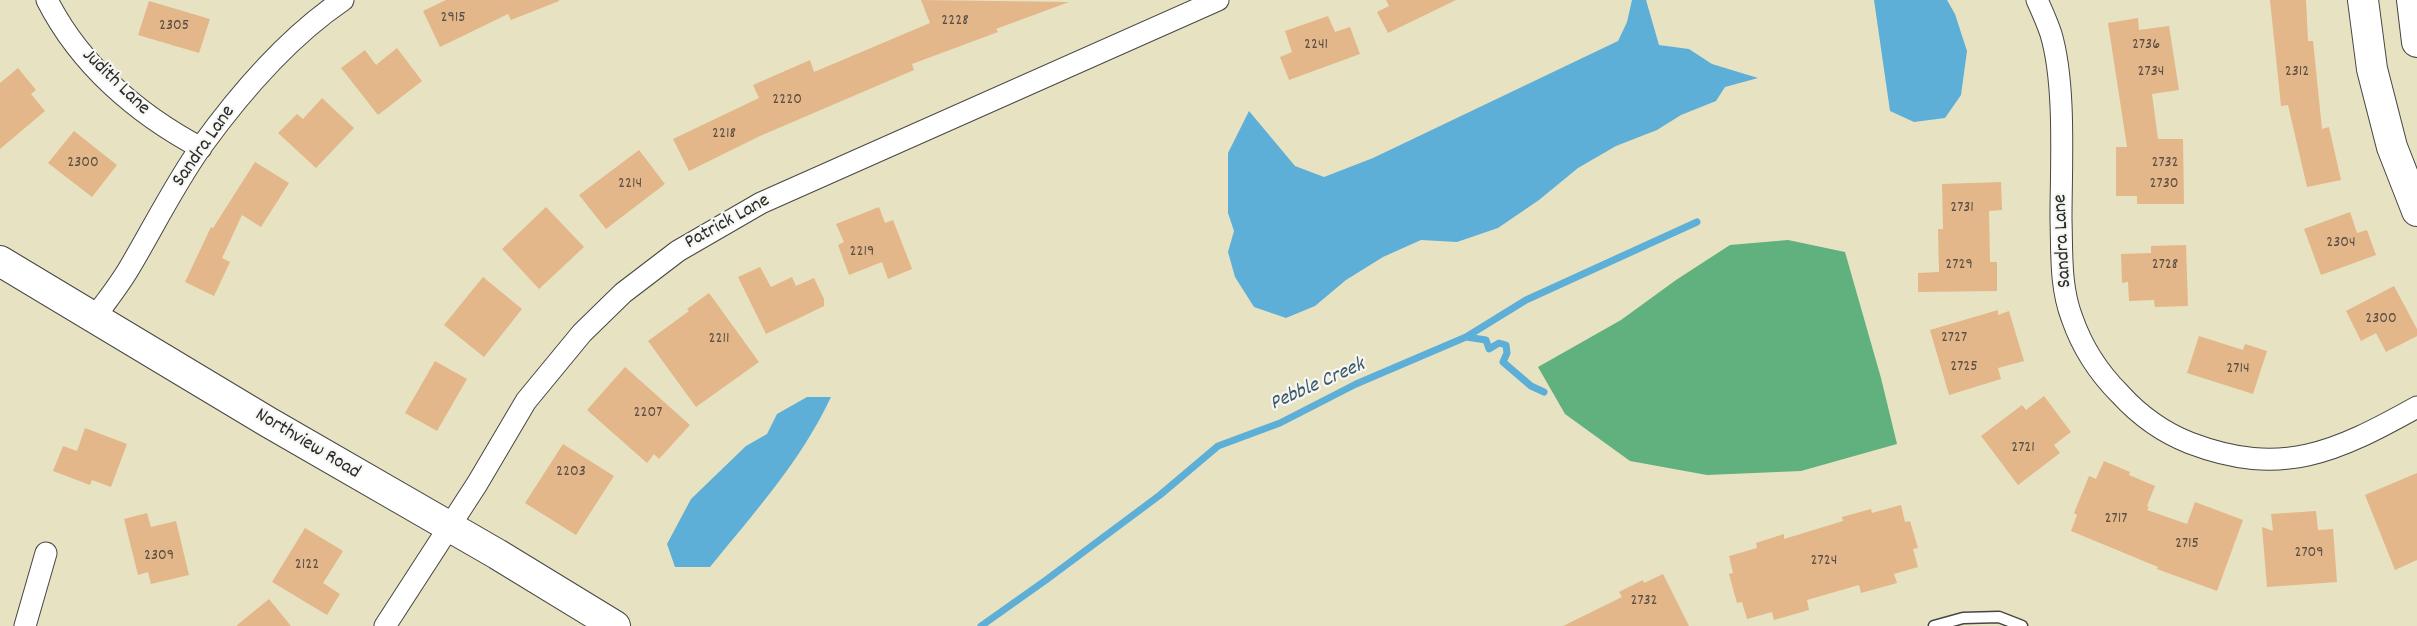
<!DOCTYPE html>
<style>
body{margin:0}
canvas{display:block;background:#e7e2c2}
</style>
<canvas width="2417" height="626"></canvas>
<script>
const context = document.querySelector('canvas').getContext('2d');
context.lineJoin = 'round';
function fill(path, color) {
  context.fillStyle = color;
  context.fill(path, 'evenodd');
}
function trace(path, color, width, dash) {
  context.strokeStyle = color;
  context.lineWidth = width;
  context.lineCap = dash ? 'butt' : 'round';
  context.setLineDash(dash || []);
  context.stroke(path);
}
function drawText(font, color, halo, rows, align = 'center') {
  context.font = font + ' Dekko,sans-serif';
  context.lineWidth = 4.5;
  context.setLineDash([]);
  context.textBaseline = 'middle';
  context.strokeStyle = halo;
  context.fillStyle = color;
  for (const [text, x, y, turn = 0] of rows) {
    context.save();
    context.translate(x, y);
    context.rotate((+turn || 0) * Math.PI / 180);
    context.textAlign = isNaN(turn) ? turn : align;
    if (halo) context.strokeText(text, 0, 0);
    context.fillText(text, 0, 0);
    context.restore();
  }
}
fill(new Path2D(`
 M1788 240 1845 252 1881 378 1897 444 1801 471 1707 475 1630 461 1565 414 1538 367 1621 320 1676 280 1730 245Z`), '#60b17e');
fill(new Path2D(`
 M1632 0H1646L1659 45 1689 49 1712 64 1758 78 1725 87 1716 101 1681 115 1657 130 1616 146 1578 168 1539 200 1498 228 1457 242 1421 240 1383 257 1346 280 1315 306 1286 318 1254 307 1235 277 1228 252 1234 231 1228 213V153L1249 111 1295 166 1324 177 1373 158 1618 41 1627 22Z
 M1874 0H1947L1955 14 1967 51 1961 95 1945 118 1914 122 1890 111Z
 M807 397H831C801 461 754 513 710 567H675L667 544 691 499 746 446 767 434 777 414Z`), '#5dafd8');
trace(new Path2D(`
 M1466 337 1486 340 1489 349 1499 343 1506 345 1507 353 1503 362 1531 386 1544 392
 M981 626 1046 580 1160 495 1218 446 1280 423 1356 384 1466 337 1526 300 1697 222`), '#5dafd8', 7);
fill(new Path2D(`
 M446 0H559V1L511 20 508 14 440 47 423 11Z
 M921 0 1069 2 996 29 998 32 912 64 914 70 760 136 689 171 673 139 759 98 753 85 810 60 814 72 930 23Z
 M1386 0H1456L1388 33 1377 12 1389 6Z
 M2270 0H2306L2308 41H2313L2322 129 2329 127 2341 180 2307 187 2288 105 2281 106Z
 M149 1 210 19 199 53 138 35Z
 M1328 16 1335 32 1350 27 1360 54 1289 80 1280 57 1292 52 1285 31Z
 M2138 18 2139 30 2169 26 2179 90 2152 94 2158 139H2183L2184 204H2137V196H2116V147H2127L2108 23Z
 M397 48 422 81 378 115 341 68 365 50 376 65Z
 M18 68 36 90 31 94 45 111 0 149V83Z
 M322 98 354 128 316 168 278 133 297 114 303 119Z
 M74 131 117 165 92 197 48 163Z
 M639 150 665 184 606 229 579 195Z
 M255 162 289 183 261 227 242 215 222 258 230 262 214 296 185 282 211 227 213 228Z
 M2001 182 2002 210 1989 211 1990 262H1997V291L1918 292V273L1939 272 1938 229H1943L1942 184Z
 M546 207 584 247 539 289 502 249Z
 M879 207 885 223 893 220 912 269 888 279 882 262 849 275 838 245 844 242 836 224Z
 M2350 212 2357 233 2367 230 2376 255 2321 275 2304 229Z
 M2186 245 2188 306 2155 307 2154 300 2129 301 2128 282 2122 283 2121 254 2151 253V246Z
 M760 267 771 287 792 277 796 286 814 278 824 299V306L766 334 738 277Z
 M483 277 522 309 484 357 444 325Z
 M2394 286 2417 329V336L2386 352 2376 333 2361 341 2346 311Z
 M709 293 759 362 696 407 648 341 689 311 687 309Z
 M1998 310V315L2009 311 2024 361 1998 368 2001 379 1949 395 1930 330Z
 M2199 336 2243 350 2245 344 2267 351 2253 394 2187 373Z
 M435 361 467 379 437 431 405 413Z
 M625 367 690 425 659 459 654 454 647 463 587 410Z
 M2044 396 2071 432 2054 445 2060 453 2018 485 1981 436 2022 405 2026 410Z
 M85 428 127 444 111 487 92 480 90 485 53 471 63 446 77 451Z
 M563 444 614 476 576 535 525 503Z
 M2104 461 2130 472 2129 475 2155 486 2147 506 2149 507 2147 510 2187 524 2195 502 2243 520 2217 591 2157 569 2158 567 2071 531 2077 515 2074 513 2089 476 2096 479Z
 M2417 473V560L2395 570 2365 495Z
 M1901 505 1905 522 1910 521 1918 548 1913 549 1918 567 1894 574 1897 583 1861 593 1859 585 1807 600 1809 610 1774 620 1772 612 1747 619 1742 602 1737 603 1733 589 1729 574 1733 573 1729 556 1757 548 1756 543 1784 534V539L1843 521 1842 517 1871 509 1872 513Z
 M2316 511 2318 530 2333 529 2337 582 2267 587 2262 527 2273 531 2271 514Z
 M147 513 151 527 176 521 189 575 151 584 148 572 138 575 124 519Z
 M305 528 343 551 323 583 340 594 327 615 272 582Z
 M1663 574 1689 626H1563L1622 597 1619 592 1643 580 1644 583Z
 M269 599 291 626H236Z`), '#e3b78a');
const lane = new Path2D(`
 M1934 626 1963 618 1999 617 2022 626`);
const street = new Path2D(`
 M47 0C80 65 137 114 201 148
 M2037 0C2042 11 2047 22 2051 34 2066 85 2061 165 2061 219 2062 252 2060 287 2072 318 2082 347 2099 373 2120 394 2140 416 2162 432 2190 443 2282 478 2336 452 2417 407
 M95 317C107 300 121 283 131 265 154 226 175 184 201 147 240 93 287 38 343 0
 M25 626 46 553
 M385 626 477 484 526 401 582 333 623 293 678 251 761 203 1218 0`);
const secondary = new Path2D(`
 M2363 0 2372 69 2392 147 2417 211
 M2412 0 2417 42
 M0 261 268 422 497 554 615 626`);
trace(lane, '#474642', 13);
trace(street, '#474642', 23);
trace(secondary, '#474642', 32);
trace(lane, '#fff', 10);
trace(street, '#fff', 21);
trace(secondary, '#fff', 30);
drawText('16px', '#594e43', null, [
 ["2915",453,19],
 ["2228",955,22],
 ["2305",174,27],
 ["2241",1316,46],
 ["2736",2146,46],
 ["2734",2151,73],
 ["2312",2297,73],
 ["2220",787,101],
 ["2218",724,135],
 ["2300",83,164],
 ["2732",2165,164],
 ["2214",630,185],
 ["2730",2164,185],
 ["2731",1962,209],
 ["2304",2341,244],
 ["2219",862,253],
 ["2729",1959,266],
 ["2728",2165,266],
 ["2300",2381,320],
 ["2727",1954,339],
 ["2211",719,340],
 ["2725",1964,368],
 ["2714",2238,370],
 ["2207",648,414],
 ["2721",2023,449],
 ["2203",571,473],
 ["2717",2116,520],
 ["2715",2187,545],
 ["2709",2309,554],
 ["2309",159,557],
 ["2724",1824,562],
 ["2122",307,566],
 ["2732",1644,602]
]);
drawText('20px', '#2b2b2b', '#f6f6f2', [
 ["Judith Lane",115,83,44],
 ["Sandra Lane",205,147,-55],
 ["Patrick Lane",728,223,-29],
 ["Sandra Lane",2064,241,-93],
 ["Northview Road",307,445,31]
]);
drawText('italic 21px', '#3c5968', '#f6f6f2', [
 ["Pebble Creek",1318,386,-24]
]);
</script>
